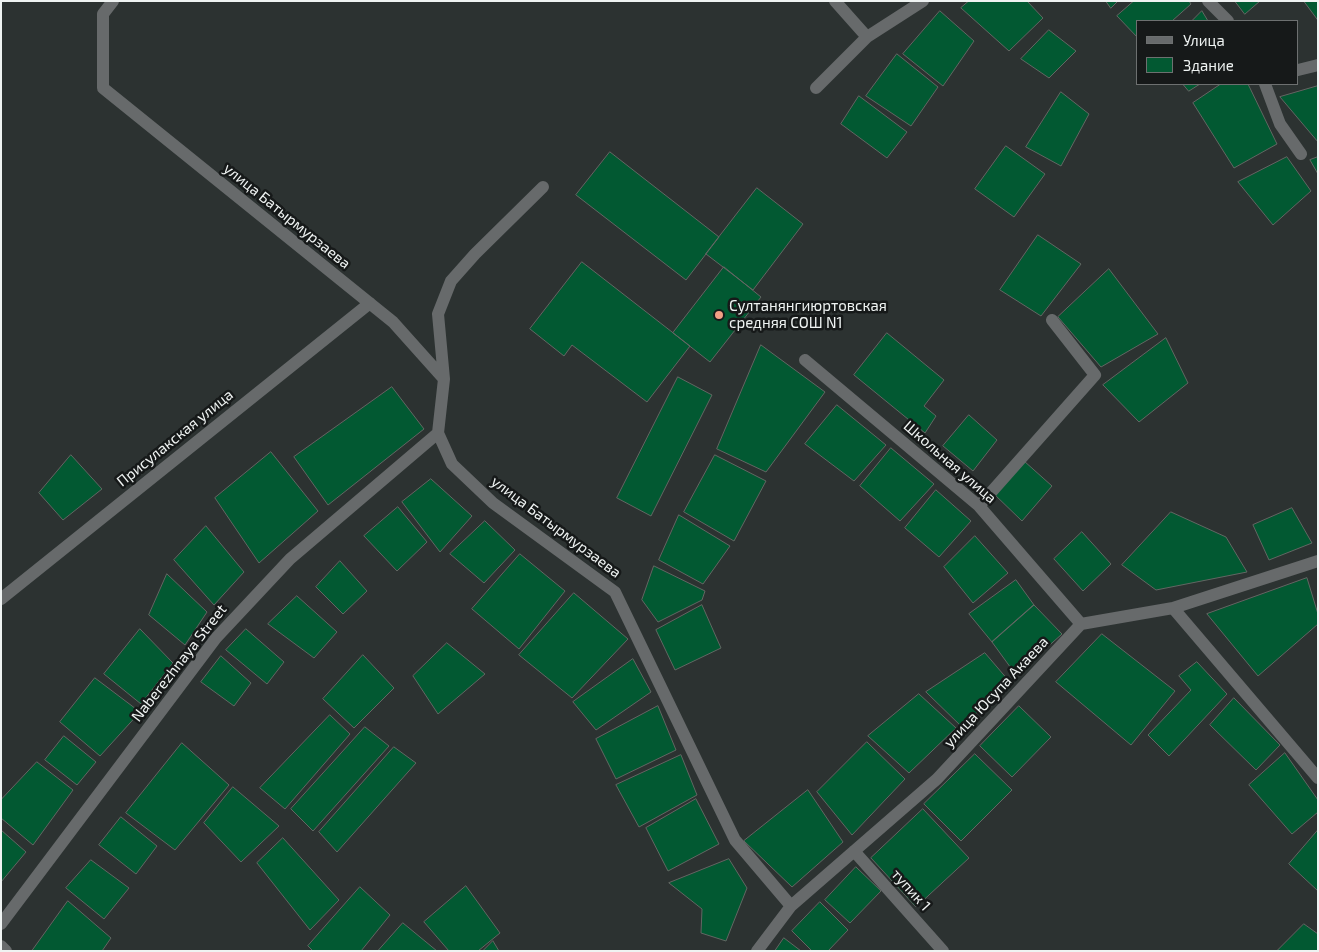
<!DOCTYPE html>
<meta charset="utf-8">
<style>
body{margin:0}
#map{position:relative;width:1319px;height:952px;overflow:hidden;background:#2c3231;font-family:"Exo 2",sans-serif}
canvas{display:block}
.frame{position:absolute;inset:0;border:2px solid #eff3f2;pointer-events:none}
.legend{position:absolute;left:1136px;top:20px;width:162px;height:65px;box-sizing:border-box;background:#161919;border:1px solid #6d7070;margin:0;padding:6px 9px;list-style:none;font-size:15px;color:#eff3f2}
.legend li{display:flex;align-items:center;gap:10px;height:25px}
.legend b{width:25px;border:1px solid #6d7070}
</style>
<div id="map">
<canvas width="1319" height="952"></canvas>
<div class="frame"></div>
<ul class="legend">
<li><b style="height:6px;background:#676a6b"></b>Улица</li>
<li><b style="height:14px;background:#025932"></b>Здание</li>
</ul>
</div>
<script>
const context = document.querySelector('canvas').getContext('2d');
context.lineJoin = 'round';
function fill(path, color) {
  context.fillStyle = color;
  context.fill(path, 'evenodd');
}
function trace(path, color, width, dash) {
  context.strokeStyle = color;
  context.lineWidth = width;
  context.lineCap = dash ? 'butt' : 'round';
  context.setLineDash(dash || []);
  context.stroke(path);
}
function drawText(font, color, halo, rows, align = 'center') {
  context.font = font + ' "Exo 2",sans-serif';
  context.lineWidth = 5;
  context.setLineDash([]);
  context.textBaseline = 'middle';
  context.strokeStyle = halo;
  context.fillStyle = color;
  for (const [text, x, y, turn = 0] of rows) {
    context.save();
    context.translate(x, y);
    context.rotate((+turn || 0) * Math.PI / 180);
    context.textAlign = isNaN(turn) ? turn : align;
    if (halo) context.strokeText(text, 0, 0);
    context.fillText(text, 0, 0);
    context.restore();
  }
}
const building = new Path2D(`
 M969 1H1027L1043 18 1009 51 961 8Z
 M1106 1H1118L1111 8Z
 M1134 1H1189L1191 4 1172 21H1138V38L1117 16Z
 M1235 1H1260L1245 14Z
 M1304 1H1318V20Z
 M940 11 974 41 943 86 903 54Z
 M1202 11 1208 21H1192Z
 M1049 30 1076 51 1049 78 1021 59Z
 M897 54 938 87 911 126 866 96Z
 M1183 84H1200L1189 91Z
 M1221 84H1248L1277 144 1234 168 1193 103Z
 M1318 86V142L1280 97Z
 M1061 92 1089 114 1061 166 1026 147Z
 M859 96 907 132 887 158 841 124Z
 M1006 146 1045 174 1014 217 975 189Z
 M610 152 719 237 686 280 576 195Z
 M1287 157 1311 191 1273 225 1238 182Z
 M1318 157V174L1310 160Z
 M757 188 803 224 753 290 706 254Z
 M1038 235 1081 264 1041 316 1000 290Z
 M582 262 690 346 647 402 572 345 564 356 530 329Z
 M724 267 761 297 710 362 673 333Z
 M1109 269 1158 334 1101 367 1058 317Z
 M887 333 944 380 924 406 936 416 925 433 854 375Z
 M1166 338 1188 383 1139 422 1103 385Z
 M761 345 825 392 766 472 717 449Z
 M678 377 712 395 651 516 617 498Z
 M392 387 424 429 328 505 294 457Z
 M837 405 886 445 854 481 805 444Z
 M969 415 997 440 973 471 943 446Z
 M891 448 934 484 900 521 860 486Z
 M271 452 318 511 259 563 215 498Z
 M71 455 102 489 63 520 39 493Z
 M715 455 766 481 734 541 684 512Z
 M1024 461 1052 486 1022 521 993 493Z
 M431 479 472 516 440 552 402 502Z
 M936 490 971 521 939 557 905 528Z
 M398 507 427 542 397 571 364 536Z
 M1292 508 1312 543 1269 560 1253 525Z
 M1171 512 1226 537 1247 572 1156 590 1122 565Z
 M679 515 730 546 703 584 659 560Z
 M485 521 515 550 484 583 450 554Z
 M206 526 244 572 214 605 174 560Z
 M1082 532 1111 564 1083 591 1054 559Z
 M975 536 1008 573 973 603 944 567Z
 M520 554 565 591 519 649 472 609Z
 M340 561 367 591 343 614 316 587Z
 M654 566 705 591 702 600 658 622 642 600Z
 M167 574 207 612 185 645 149 615Z
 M1307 578 1318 614V624L1258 676 1207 614Z
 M1016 580 1034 605 992 642 969 614Z
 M574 593 628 639 572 698 519 655Z
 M297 596 337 632 314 658 268 624Z
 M702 605 721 648 675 670 656 630Z
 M1034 605 1062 634 1016 675 992 642Z
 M140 629 173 663 141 704 104 674Z
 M246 629 284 662 267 684 226 650Z
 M1102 634 1175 691 1131 745 1056 682Z
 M447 643 485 674 438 714 413 676Z
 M985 653 1009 681 962 727 926 692Z
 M363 655 394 688 354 728 323 699Z
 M221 656 251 683 234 706 201 682Z
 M633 659 651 692 596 730 573 702Z
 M1197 662 1227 694 1169 756 1148 735 1191 690 1179 676Z
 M95 678 140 712 100 756 60 722Z
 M919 694 956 728 909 773 868 736Z
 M1234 698 1280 745 1256 770 1210 725Z
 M658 706 676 750 616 779 596 739Z
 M1019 706 1051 737 1012 777 980 746Z
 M330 715 350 734 285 809 260 788Z
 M365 727 389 746 313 831 291 809Z
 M64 736 96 762 77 785 45 760Z
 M867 742 905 779 852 835 817 792Z
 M182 743 229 785 175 850 126 813Z
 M394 747 416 763 337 852 319 832Z
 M1285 753 1318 800V812L1292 834 1249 785Z
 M975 754 1012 790 961 841 924 804Z
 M681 755 697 795 639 827 616 785Z
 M37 762 73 790 33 845 1 818V800Z
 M233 787 279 826 241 862 204 823Z
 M808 790 843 842 792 887 744 841Z
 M696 799 719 844 668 871 646 828Z
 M923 809 969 858 916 907 871 858Z
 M121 817 157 846 136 874 99 845Z
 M1 830 26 852 1 882Z
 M1318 830V891L1289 864Z
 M283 838 339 900 310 930 257 863Z
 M729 859 747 888 726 941 701 933 702 909 669 883Z
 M91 860 129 888 104 919 66 888Z
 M856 867 881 891 850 923 825 900Z
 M466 886 500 933 478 951H449L424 922Z
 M360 887 390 915 361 951H313L308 946Z
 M68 901 111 938 102 951H32Z
 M820 902 848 930 828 951H812L792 931Z
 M403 923 437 951H378Z
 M1304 924 1318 934V951H1277Z
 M784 938 801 951H775Z
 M493 941 499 951H483Z`);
fill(building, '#025932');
trace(building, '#626763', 1);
trace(new Path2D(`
 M113 1 103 14V88L393 322 444 379 438 433 452 464 493 503 615 592 735 840 791 906
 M835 1 867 37
 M1208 1 1228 21
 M1298 70 1318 65
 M1265 84 1280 124 1301 154
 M816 88 867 37 923 1
 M805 360 979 506 1081 624
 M444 379 438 314 451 281 475 254 543 187
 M979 506 1095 375 1052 320
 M1 599 370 303
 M1173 608 1318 778
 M854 851 943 951
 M1 924 216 638 290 559 438 433
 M1 946 6 951
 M757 951 791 906 937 779 1081 624 1173 608 1318 561`), '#676a6b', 12);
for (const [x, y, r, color] of [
 [719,315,5,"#f39f85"]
]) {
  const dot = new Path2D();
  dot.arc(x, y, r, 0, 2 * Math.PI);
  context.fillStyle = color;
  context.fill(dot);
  trace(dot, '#161919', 2);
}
drawText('15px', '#eff3f2', '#161919', [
 ["улица Батырмурзаева",287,216,39],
 ["Присулакская улица",175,438,-39],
 ["Школьная улица",950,462,41],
 ["улица Батырмурзаева",556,527,37],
 ["Naberezhnaya Street",179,663,-52],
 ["улица Юсупа Акаева",996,692,-47],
 ["тупик 1",911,890,48]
]);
drawText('15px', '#eff3f2', '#161919', [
 ["Султанянгиюртовская",729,306],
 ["средняя СОШ N1",729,323]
], 'left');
</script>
